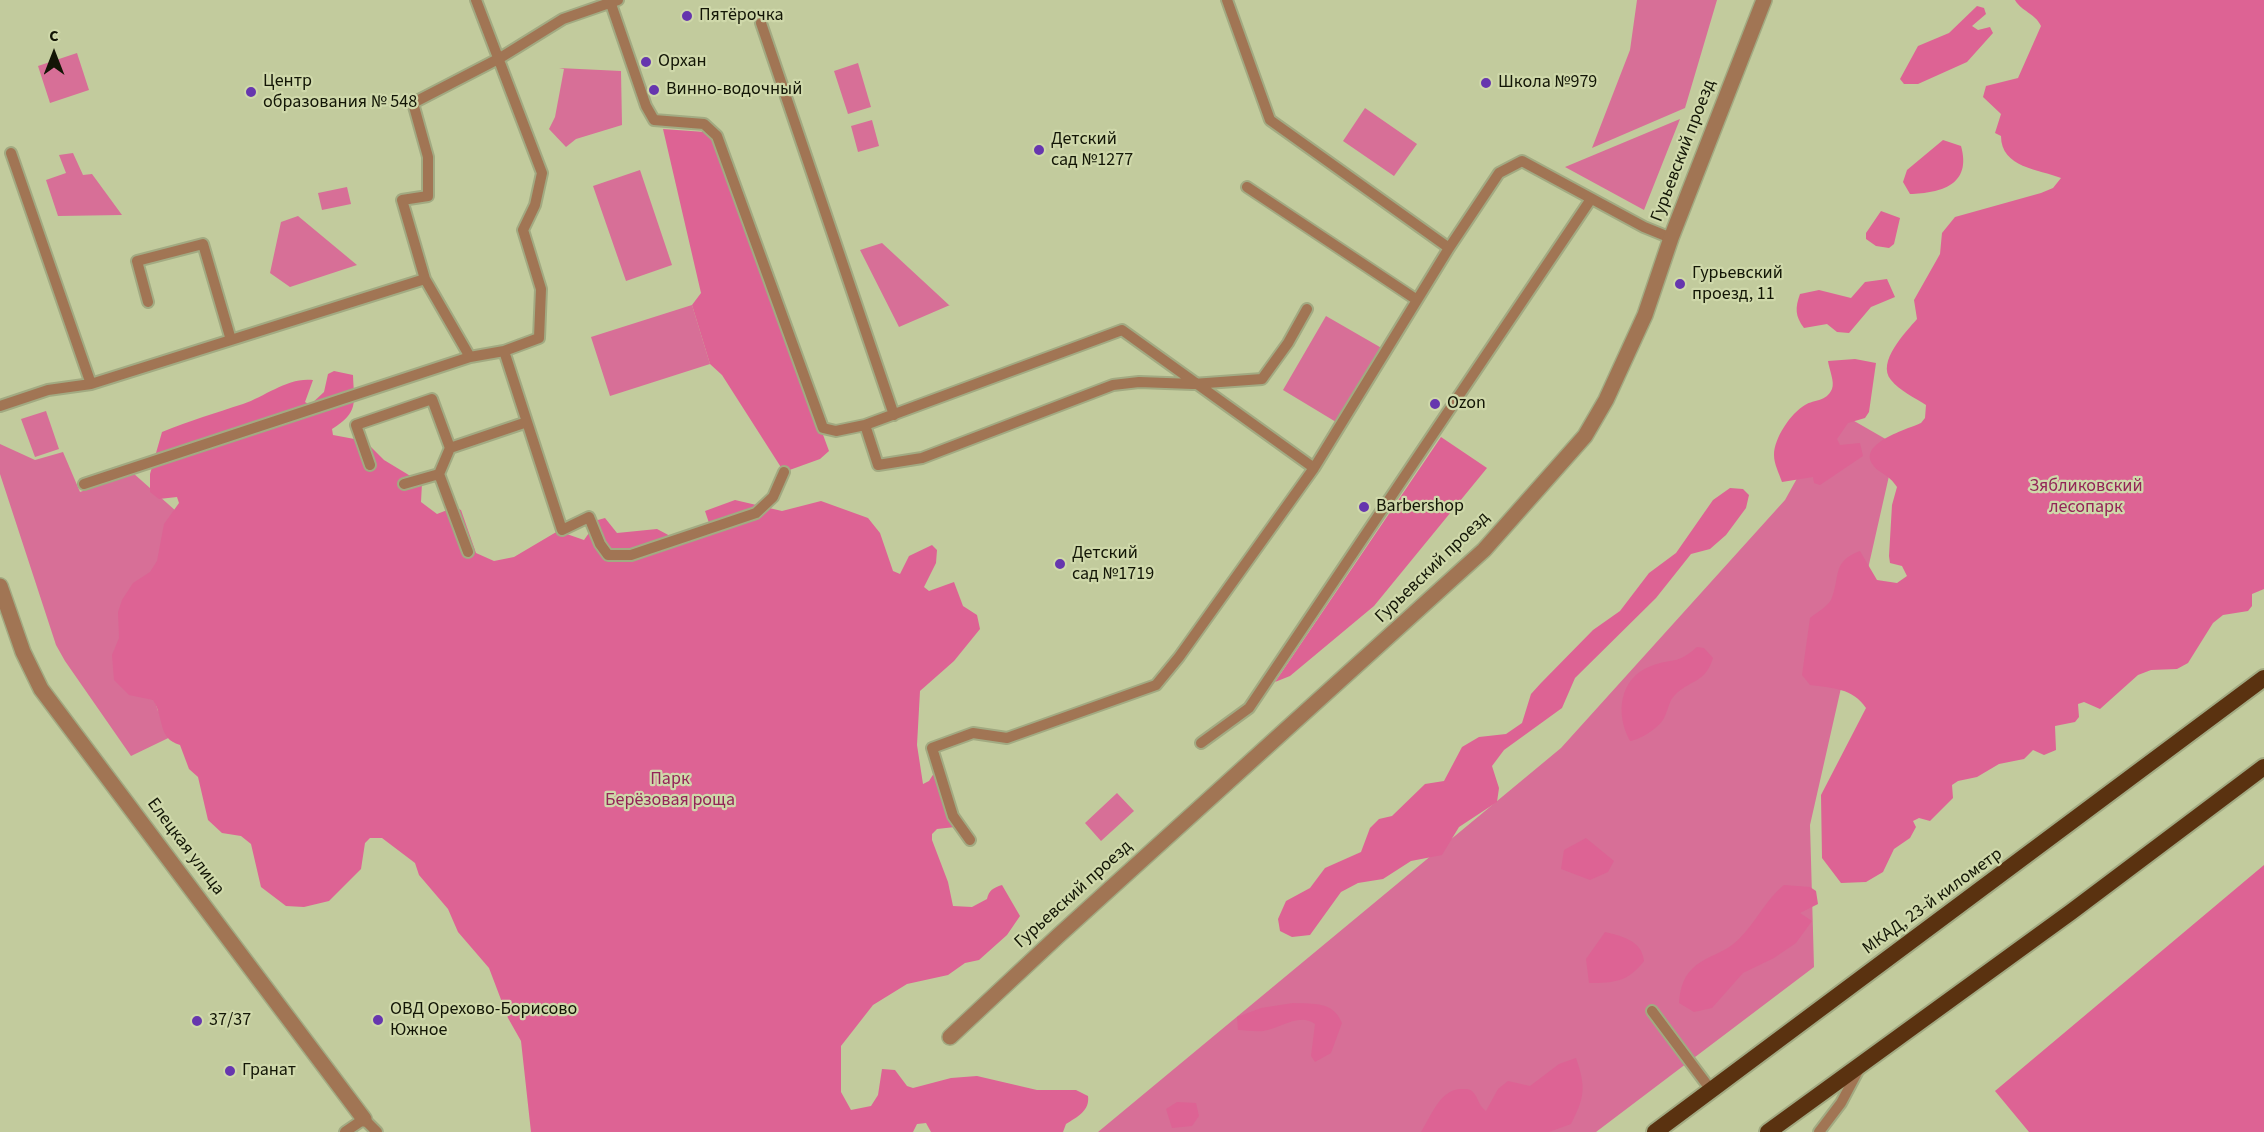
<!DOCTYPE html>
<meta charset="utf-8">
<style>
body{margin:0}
#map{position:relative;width:2264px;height:1132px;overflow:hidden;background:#c2cb9d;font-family:"Source Sans 3",sans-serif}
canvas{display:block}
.north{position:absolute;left:24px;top:24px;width:60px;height:60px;-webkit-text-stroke:4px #cfd8aa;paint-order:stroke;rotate:0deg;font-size:16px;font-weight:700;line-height:24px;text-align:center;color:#131606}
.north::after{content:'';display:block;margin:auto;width:21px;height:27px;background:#131606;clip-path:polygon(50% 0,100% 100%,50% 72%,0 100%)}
</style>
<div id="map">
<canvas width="2264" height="1132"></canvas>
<div class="north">С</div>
</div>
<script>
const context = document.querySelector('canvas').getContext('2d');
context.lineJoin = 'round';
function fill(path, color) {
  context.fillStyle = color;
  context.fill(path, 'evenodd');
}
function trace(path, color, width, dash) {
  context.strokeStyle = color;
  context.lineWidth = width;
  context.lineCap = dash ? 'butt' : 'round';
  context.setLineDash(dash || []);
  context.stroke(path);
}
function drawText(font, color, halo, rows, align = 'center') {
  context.font = font + ' "Source Sans 3",sans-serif';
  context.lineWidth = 4.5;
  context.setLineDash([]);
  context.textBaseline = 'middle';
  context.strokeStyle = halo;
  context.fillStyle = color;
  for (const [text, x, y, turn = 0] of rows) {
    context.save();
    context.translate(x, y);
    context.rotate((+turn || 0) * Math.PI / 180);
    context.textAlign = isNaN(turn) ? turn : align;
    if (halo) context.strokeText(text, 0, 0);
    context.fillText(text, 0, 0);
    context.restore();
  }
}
fill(new Path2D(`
 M1637 0H1717L1685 108 1592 148 1630 50Z
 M77 53 89 90 50 103 38 66Z
 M858 63 871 107 848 114 834 71Z
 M559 68 621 71 622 125 576 139 566 147 549 129 555 117 564 69Z
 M1365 108 1417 144 1394 176 1343 141Z
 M1680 119 1644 210 1565 167Z
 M872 120 879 146 858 152 851 126Z
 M73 153 83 175 92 174 122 215 58 216 46 180 66 173 59 155Z
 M640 170 672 265 626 281 593 186Z
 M347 187 351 204 322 210 318 193Z
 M298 216 357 265 290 287 270 273 281 222Z
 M882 243 949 305H950L899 327 860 250Z
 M692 305 710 364 610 396 591 337Z
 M1326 316 1385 350 1341 425 1283 390Z
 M1835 410 1896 445 1810 825 1814 967 1596 1132H1098L1561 748 1785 500Z
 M46 411 59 449 35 457 21 419Z
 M0 444 35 460 63 452 80 492 133 473 185 519 140 655 158 711 187 729 131 756 65 661 56 645 0 474Z
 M1117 793 1134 811 1101 841 1085 823Z`), '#d76f97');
fill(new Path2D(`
 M2015 0H2264V589L2252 594V606L2248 611 2223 615 2213 623 2188 663 2177 669 2151 670 2138 675 2100 709 2084 702 2078 704 2079 717 2075 722 2055 726 2056 750 2044 755 2033 750 2024 759 1999 764 1977 777 1958 781 1952 785 1953 798 1930 821 1919 818 1913 821 1916 827 1910 838 1894 849 1883 872 1866 882 1841 883 1822 858 1821 795 1866 708C1853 688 1832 688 1810 685L1802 675 1810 618C1816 613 1827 607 1831 600 1841 576 1831 562 1860 551L1877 580 1897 583 1907 576 1902 566 1890 563 1889 556 1892 505 1897 487C1889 474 1878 473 1873 465 1857 443 1908 429 1921 423L1925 418 1926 405C1915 398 1899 390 1891 380 1876 362 1906 332 1917 319L1914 300 1940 254 1942 233 1955 217 2041 193 2053 188 2061 178C2039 169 2001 168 2001 136L1995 133 2001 114 1983 97 1986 86 2018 78 2041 26C2035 13 2022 12 2015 0Z
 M1977 6 1984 8 1986 14 1972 26 1978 30 1990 27 1993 33 1967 62 1918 84H1904L1900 79 1918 46 1949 33Z
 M663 129 705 132 714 138 829 451 820 459 784 472 722 375 710 364 692 305 701 293Z
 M1943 140 1961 146C1972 185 1941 193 1910 194L1903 182 1907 170Z
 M1881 211 1900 218 1894 244 1889 248 1876 246 1866 239V233Z
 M1887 279 1895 297 1871 307 1849 333 1837 332 1827 324 1804 328C1795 316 1795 308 1800 294L1819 290 1851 298 1865 282Z
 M1855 359 1876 363 1869 412 1865 418 1848 423 1837 439 1840 445 1860 443 1863 456 1820 485 1814 483 1813 477 1782 482C1779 473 1774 464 1774 455 1774 438 1791 413 1805 405 1815 399 1826 402 1832 389 1835 382 1829 369 1828 361Z
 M334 371 353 375C354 404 359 412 332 429L333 435 365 441 384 460 422 483 421 502 437 514 455 507 461 510 476 553 494 561 514 557 558 531 584 540 598 520 605 518 617 533 657 529 674 538 709 523 705 511 735 500 782 511 821 501 868 518 880 533 893 571 900 574 909 556 932 545 937 550 936 563 924 587 929 591 954 582 963 606 977 615 980 629 954 661 920 691 917 745 923 784 929 781 936 770 955 827 937 829 932 834V840L948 882 953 906 972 907 987 899C989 890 993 888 1002 885L1020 916 1007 935 979 960 965 963 948 975 907 984 873 1005 841 1046V1092L851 1110 871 1106 878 1095 882 1069 895 1070 907 1086 913 1088 951 1078 977 1076 1037 1090H1076L1088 1096C1090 1111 1077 1117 1066 1124L1063 1132H931L926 1123 917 1124 913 1132H531L521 1041 508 1018 489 968 458 932 448 909 419 875 415 863 382 838H370L365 843 361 869 329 901 304 907 286 906 261 887 251 844 241 836 222 833 208 820 198 777 189 769 180 745C157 738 165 719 153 700L129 695 114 680 112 655 119 638 118 612 122 600 133 583 150 572 157 561 164 524 179 503 177 497 159 499 150 492V474L162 432C189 421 215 413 243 404 266 396 288 377 313 380L305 402 310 405 324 392 328 374Z
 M1441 437 1487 468 1374 606 1290 676 1275 682Z
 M1730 488 1743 489 1749 495 1746 508 1726 535 1710 549 1691 554 1656 598 1575 678 1562 708 1504 750 1492 766 1499 788 1497 802 1459 827 1442 855 1411 861 1383 879 1358 883 1341 892 1310 935 1292 937 1280 931 1278 919 1286 901 1310 888 1325 868 1361 852 1370 828 1379 819 1392 816 1425 784 1444 781 1462 747 1479 737 1506 734 1522 723 1531 694 1541 683 1593 630 1620 611 1649 573 1676 553 1713 500Z
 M1697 647 1704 648 1713 658C1705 684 1690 679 1674 696 1669 701 1668 711 1664 718 1660 727 1640 740 1630 741 1615 714 1619 678 1651 666 1674 657 1675 666 1697 647Z
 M1586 838 1614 861 1608 872 1590 880 1561 869 1564 850Z
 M2264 865V1132H2029L1995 1091Z
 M1784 885 1810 887 1816 891 1818 904 1800 913 1812 921 1796 943 1774 958 1743 973 1712 1008 1694 1012 1679 1003C1680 991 1682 979 1692 969 1702 958 1720 954 1732 945 1753 929 1763 902 1784 885Z
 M1605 932C1621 936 1642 940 1644 961 1628 982 1614 983 1589 983L1586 959Z
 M1293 1003C1314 1004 1333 1001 1342 1023L1331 1053 1315 1062 1311 1056 1315 1024C1299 1012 1280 1029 1263 1031 1255 1032 1246 1030 1238 1030L1237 1017 1261 1008Z
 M1576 1058C1586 1087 1585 1097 1571 1124L1549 1132H1421C1431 1116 1440 1090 1460 1089 1464 1089 1470 1088 1473 1092 1479 1099 1478 1105 1486 1111L1498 1089 1508 1081 1530 1086 1559 1064Z
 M1177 1102 1196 1103 1199 1116 1192 1126 1172 1128 1166 1109Z`), '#dd6394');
const service = new Path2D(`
 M476 0 542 173 535 205 523 230 541 289 539 338 504 351 470 357 425 279 402 200 428 196V157L413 103 500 58 563 19 618 0
 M1227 0 1270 120 1449 248
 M611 4 646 106 654 120 704 124 717 136 823 428 836 431 865 425 878 465 922 458 1113 385 1139 382 1193 384 1262 379 1288 343 1307 309
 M761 23 894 415
 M1247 187 1417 300
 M148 302 137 261 203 244 231 340
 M504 351 562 530 589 517 600 544 608 555H631L756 513 773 497 784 472
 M91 384 425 279
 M0 406 48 390 91 384 11 153
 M865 425 1122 330 1314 468
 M370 465 356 425 432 399 450 448
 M84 484 470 357
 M404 484 439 474
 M468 552 439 474 450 448 527 422
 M1201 743 1249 708 1591 199
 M970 840 953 816 932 748 973 733 1007 738 1156 685 1179 657 1314 468 1449 248 1499 173 1522 161 1644 227 1671 238
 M1652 1011 1711 1090
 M345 1132 364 1119 377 1132
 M1819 1132 1841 1103 1859 1069`);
const minor = new Path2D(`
 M0 586 23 652 41 689 364 1119
 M950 1037 1058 936 1484 550 1585 436 1606 400 1645 315 1671 238 1764 0`);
const trunk = new Path2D(`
 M1655 1132 2264 678
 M1768 1132 2071 912 2264 767`);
trace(service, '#a2aa82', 14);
trace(minor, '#a2aa82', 18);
trace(trunk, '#a2aa82', 20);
trace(service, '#a17554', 10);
trace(minor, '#a17554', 15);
trace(trunk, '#5a3210', 16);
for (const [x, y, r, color] of [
 [687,16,6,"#6636ae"],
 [646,62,6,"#6636ae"],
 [1486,83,6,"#6636ae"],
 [654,90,6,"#6636ae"],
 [251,92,6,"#6636ae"],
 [1039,150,6,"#6636ae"],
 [1680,284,6,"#6636ae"],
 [1435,404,6,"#6636ae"],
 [1364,507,6,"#6636ae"],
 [1060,564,6,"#6636ae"],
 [378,1020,6,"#6636ae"],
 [197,1021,6,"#6636ae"],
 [230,1071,6,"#6636ae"]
]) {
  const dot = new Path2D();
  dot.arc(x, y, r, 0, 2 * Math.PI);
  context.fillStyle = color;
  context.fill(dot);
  trace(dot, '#cfd8aa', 2);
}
drawText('18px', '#131606', '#cfd8aa', [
 ["Пятёрочка",699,16],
 ["Орхан",658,62],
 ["Центр",263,82],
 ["образования № 548",263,103],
 ["Школа №979",1498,83],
 ["Винно-водочный",666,90],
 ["Детский",1051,140],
 ["сад №1277",1051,161],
 ["Гурьевский",1692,274],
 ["проезд, 11",1692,295],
 ["Ozon",1447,404],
 ["Barbershop",1376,507],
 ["Детский",1072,554],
 ["сад №1719",1072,575],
 ["ОВД Орехово-Борисово",390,1010],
 ["Южное",390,1031],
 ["37/37",209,1021],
 ["Гранат",242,1071]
], 'left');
drawText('18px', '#131606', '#cfd8aa', [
 ["Гурьевский проезд",1684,151,-69],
 ["Гурьевский проезд",1433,568,-44],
 ["Елецкая улица",185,847,53],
 ["Гурьевский проезд",1074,895,-42],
 ["МКАД, 23-й километр",1933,902,-36]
]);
drawText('18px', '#932457', '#cfd8aa', [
 ["Зябликовский",2086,487],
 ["лесопарк",2086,508],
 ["Парк",670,780],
 ["Берёзовая роща",670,801]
]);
</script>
